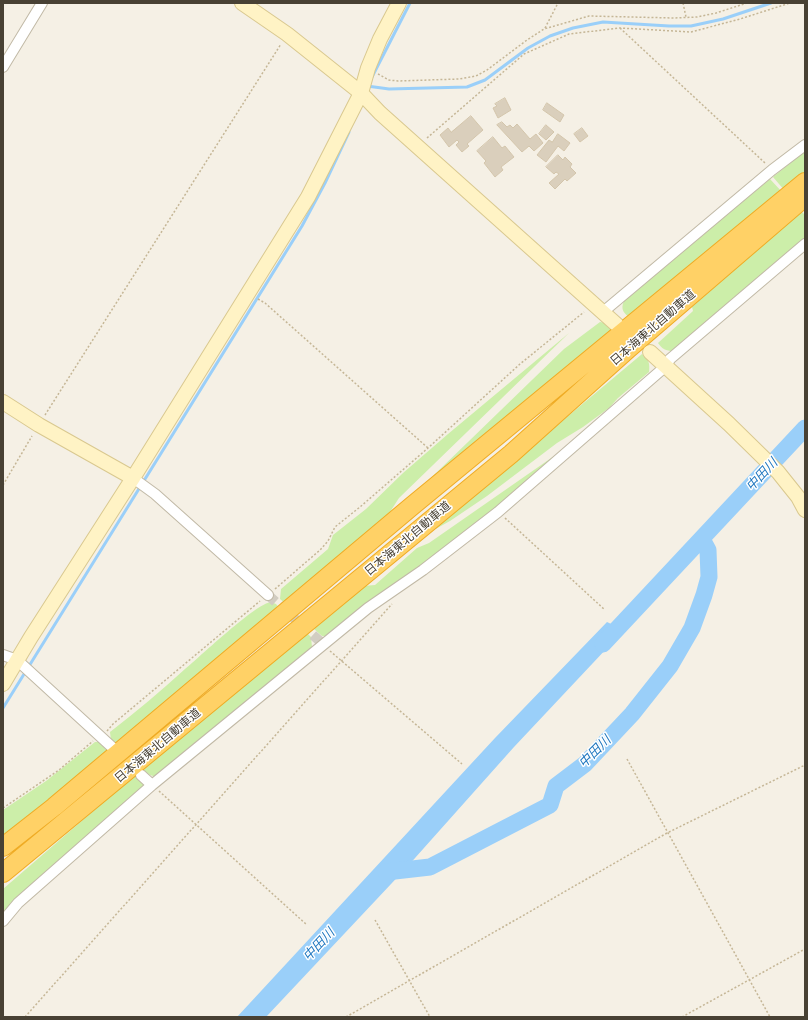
<!DOCTYPE html>
<meta charset="utf-8">
<style>
body{margin:0}
#map{position:relative;width:808px;height:1020px;overflow:hidden;background:#f5f0e5;font-family:"Noto Sans",sans-serif}
canvas{display:block}
.frame{position:absolute;inset:0;border:4px solid #484134;pointer-events:none}
</style>
<div id="map">
<canvas width="808" height="1020"></canvas>
<div class="frame"></div>
</div>
<script>
const context = document.querySelector('canvas').getContext('2d');
context.lineJoin = 'round';
function fill(path, color) {
  context.fillStyle = color;
  context.fill(path, 'evenodd');
}
function trace(path, color, width, dash) {
  context.strokeStyle = color;
  context.lineWidth = width;
  context.lineCap = dash ? 'butt' : 'round';
  context.setLineDash(dash || []);
  context.stroke(path);
}
function drawText(font, color, halo, rows, align = 'center') {
  context.font = font + ' "Noto Sans","Noto Sans JP",sans-serif';
  context.lineWidth = 3;
  context.setLineDash([]);
  context.textBaseline = 'middle';
  context.strokeStyle = halo;
  context.fillStyle = color;
  for (const [text, x, y, turn = 0] of rows) {
    context.save();
    context.translate(x, y);
    context.rotate((+turn || 0) * Math.PI / 180);
    context.textAlign = isNaN(turn) ? turn : align;
    if (halo) context.strokeText(text, 0, 0);
    context.fillText(text, 0, 0);
    context.restore();
  }
}
fill(new Path2D(`
 M805 151V175L785 191 773 177Z
 M770 179 783 193 631 319C624 313 620 310 624 301L656 272Z
 M801 211 805 215V242L673 351C666 351 662 349 658 343L693 311 692 307Z
 M600 322 606 323 616 330 404 504 564 349Z
 M569 333 399 498 388 515 346 550 342 559 287 605 280 599 281 589 328 549 333 535 366 509 403 473 448 434Z
 M642 354C649 359 650 364 649 372L618 398 609 408 583 427 557 443 487 496 450 521 430 532Z
 M567 447 494 511 385 594 374 597 328 636H322L314 629 350 599 363 586 375 585 417 548 429 543Z
 M271 602 276 604 281 610 117 746 111 740 110 732C136 712 161 691 185 669 201 656 255 604 271 602Z
 M307 633 311 637 312 647 156 777 150 775 142 769Z
 M95 742H100L110 749 60 793 3 835V810L46 781Z
 M136 774 143 781V789L3 917V889Z`), '#cceea9');
fill(new Path2D(`
 M607 622 624 630 514 747 407 867 266 1017H237L495 738Z`), '#9acff9');
trace(new Path2D(`
 M372 77 410 3
 M367 86 389 89 467 87 485 80 528 48 550 36 573 28 603 22 669 26H691L723 19 771 3
 M3 708 302 226 325 183 349 132`), '#9acff9', 3);
trace(new Path2D(`
 M603 644 805 428
 M386 872 430 867 550 805 556 786 585 764 632 714 670 666 692 628 704 595 709 577 708 550 702 539`), '#9acff9', 17);
const building = new Path2D(`
 M505 98 511 110 498 118 493 108 497 106 495 104Z
 M547 103 564 115 560 122 543 110Z
 M471 116 483 130 467 144 469 146 462 152 456 145 459 142 457 140 449 147 440 135 448 128 451 132Z
 M502 122 507 127 510 125 513 128 517 124 530 139 536 134 543 143 534 151 529 146 522 152 497 125Z
 M546 125 554 132 546 140 539 134Z
 M582 128 588 136 580 142 574 134Z
 M558 134 570 143 564 151 558 146 546 162 537 155 549 140 552 142Z
 M493 137 502 148 505 146 514 157 501 167 503 170 495 177 484 163 486 161 477 151Z
 M558 155 563 160 565 157 572 164 570 167 576 173 567 181 565 179 555 189 549 183 559 174 556 172 554 174 546 167Z`);
fill(building, '#dacfbc');
trace(building, '#d3c5ab', 1);
trace(new Path2D(`
 M268 595 323 644`), '#d2cdc2', 10, [10, 5]);
const street = new Path2D(`
 M3 67 42 3
 M603 312 772 170 805 145
 M133 478 155 494 268 595
 M3 655 17 660 113 748
 M141 775 152 785
 M3 921 18 903 152 785 368 608 423 570 498 512 666 366 670 359 805 244`);
const secondary = new Path2D(`
 M242 3 287 34 361 93 368 68 380 39 399 3
 M650 352 729 424 778 472 798 497 805 510
 M3 402 39 425 133 478
 M3 684 31 637 133 478 308 197 361 93 380 113 617 325`);
const highway = new Path2D(`
 M3 847 54 807 412 506 805 182
 M3 873 511 454 628 349 805 197`);
trace(street, '#c1b9a6', 12);
trace(secondary, '#d9c88f', 16);
trace(highway, '#efab24', 20);
trace(new Path2D(`
 M683 3 686 17
 M545 28 558 3
 M620 28 765 163
 M378 74 389 80 398 81 459 79 476 76 487 70 527 40 544 29 589 16 674 18 697 17 716 13 747 3
 M427 138 524 54 569 34 620 28 691 32 740 19 790 3
 M258 299 265 303 428 448
 M45 415 281 44
 M3 485 32 436
 M505 518 605 610
 M275 589 320 550 328 541 335 527 360 507 428 448 520 364 584 312
 M330 651 462 764
 M107 731 113 724 260 601
 M627 759 770 1017
 M159 791 307 925
 M3 808 59 770 93 741
 M375 920 430 1017
 M25 1017 392 604
 M346 1017 667 833 805 765
 M682 1017 805 949`), '#c5b696', 1.5, [2, 2]);
trace(street, '#fff', 10);
trace(secondary, '#fff3c5', 14);
trace(highway, '#ffd166', 18);
drawText('12px', '#484134', '#fff', [
 ["日本海東北自動車道",653,328,-41],
 ["日本海東北自動車道",408,539,-40],
 ["日本海東北自動車道",158,746,-40]
]);
drawText('italic 13px', '#2078c0', '#fff', [
 ["中田川",762,475,-47],
 ["中田川",595,752,-45],
 ["中田川",319,945,-47]
]);
</script>
